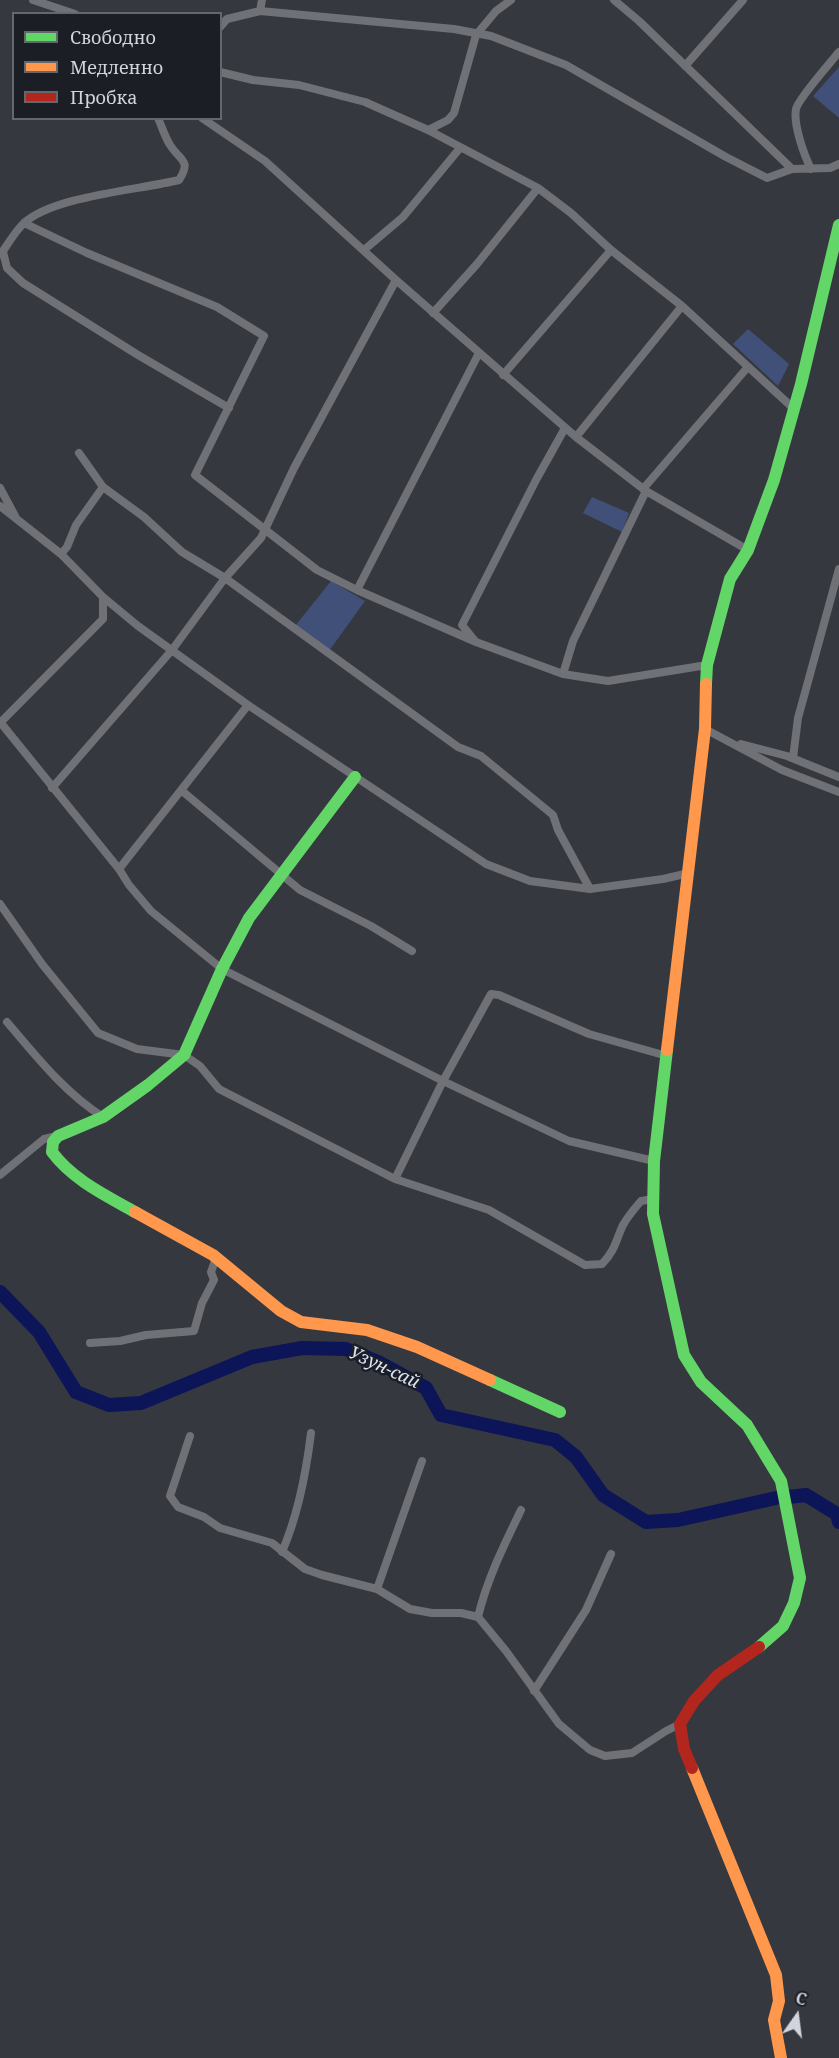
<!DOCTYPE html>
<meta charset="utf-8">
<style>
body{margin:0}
#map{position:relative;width:839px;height:2058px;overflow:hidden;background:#35383f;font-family:"Noto Serif",serif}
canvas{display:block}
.legend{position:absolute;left:12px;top:12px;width:210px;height:108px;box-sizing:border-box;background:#1b1e24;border:2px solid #64676e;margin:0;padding:8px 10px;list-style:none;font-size:18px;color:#d1d4dd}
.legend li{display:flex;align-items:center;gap:12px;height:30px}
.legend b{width:30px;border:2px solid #64676e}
.north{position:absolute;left:767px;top:1986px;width:60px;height:60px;-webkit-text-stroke:4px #1b1e24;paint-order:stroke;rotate:14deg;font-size:16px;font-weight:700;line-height:24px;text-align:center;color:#d1d4dd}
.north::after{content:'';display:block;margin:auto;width:21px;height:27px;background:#d1d4dd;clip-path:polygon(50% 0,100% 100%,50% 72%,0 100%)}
</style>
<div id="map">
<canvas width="839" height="2058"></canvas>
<ul class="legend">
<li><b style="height:8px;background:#63d668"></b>Свободно</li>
<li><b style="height:8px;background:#ff974d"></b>Медленно</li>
<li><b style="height:8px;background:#b3261e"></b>Пробка</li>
</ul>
<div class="north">С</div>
</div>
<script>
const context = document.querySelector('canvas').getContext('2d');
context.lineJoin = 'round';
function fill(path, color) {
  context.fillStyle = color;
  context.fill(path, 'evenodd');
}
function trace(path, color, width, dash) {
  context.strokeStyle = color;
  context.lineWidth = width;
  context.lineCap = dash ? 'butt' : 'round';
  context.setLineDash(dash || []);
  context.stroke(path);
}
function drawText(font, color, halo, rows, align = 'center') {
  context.font = font + ' "Noto Serif",serif';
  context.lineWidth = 5;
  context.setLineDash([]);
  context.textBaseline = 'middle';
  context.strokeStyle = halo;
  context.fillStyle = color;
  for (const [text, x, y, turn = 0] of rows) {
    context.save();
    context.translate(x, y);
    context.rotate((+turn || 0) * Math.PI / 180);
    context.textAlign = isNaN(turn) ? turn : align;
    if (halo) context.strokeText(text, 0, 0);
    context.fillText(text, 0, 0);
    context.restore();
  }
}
fill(new Path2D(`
 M839 67V118L813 96Z
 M748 329 789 364 778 386 733 344Z
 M592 497 629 513 622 532 583 513Z
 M331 581 365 601 329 651 295 626Z`), '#415079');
trace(new Path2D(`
 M0 1292 39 1332 76 1392 109 1405 141 1403 252 1357 302 1348 346 1349 378 1362 426 1388 441 1415 555 1440 576 1457 603 1495 646 1522 678 1520 776 1498
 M788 1497 806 1495 837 1514 839 1522`), '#0d1559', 14);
trace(new Path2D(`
 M33 0 75 14
 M614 0 639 21 792 169
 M260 11 454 29 491 36 566 65 726 157 767 178 792 169 830 168 839 164
 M220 27 227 19 260 11 262 0
 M685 66 743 0
 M220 72 253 80 299 85 365 102 428 130 538 188 571 213 611 250 682 306 793 408
 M202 118 265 161 396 280 576 437 646 491 748 550
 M428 130 448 120 454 113 476 35 496 11 511 0
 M811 169C804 155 793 124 796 109 798 99 831 62 839 52
 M24 223 87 253 217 307 264 336 195 475 317 570 357 590 476 642 563 674 608 681 707 665
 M364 250 403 217 460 148
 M3 252 7 268 23 283 138 355 229 408
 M1 254C8 244 14 233 23 224 52 196 139 190 179 180 192 160 180 161 170 145 165 137 162 127 158 118
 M433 313 477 264 538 188
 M503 375 611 250
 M576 437 682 306
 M79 453 103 487 144 517 182 552 225 578 458 747 481 756 553 815 558 830 590 889
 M0 488 15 516
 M643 489 747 368
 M0 506 61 554 103 597V619L0 723
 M61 554 67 547 76 525 103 487
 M357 590 479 353
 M103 597 138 626 248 705 486 864 530 881 590 889 663 879 689 873
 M475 641 462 625 536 480 565 428
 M563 674 573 641 646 491
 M1 723 119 869 129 885 151 911 222 969 443 1081 569 1141 654 1161
 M705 729 782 770 839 792
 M741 744 787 756 839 777
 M793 758 798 718 839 569
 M52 788 172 650 225 578 261 538 294 468 396 280
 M181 790 300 890 371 926 412 951
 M119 869 248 705
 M0 904 42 964 98 1033 137 1049 184 1055 200 1066 219 1089 395 1179 489 1210 585 1265 602 1264C616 1249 615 1242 623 1225 628 1216 635 1208 641 1201L653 1199
 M7 1022C36 1056 64 1092 103 1117
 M0 1175 44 1139 57 1136
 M395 1179 443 1081 491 994 499 995 589 1034 667 1056
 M90 1343 120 1341 146 1335 194 1331 202 1303 214 1280 211 1272 216 1258
 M190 1436 170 1496 178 1507 204 1517 220 1528 272 1543 305 1569 322 1575 377 1589 410 1609 432 1613H461L478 1617 506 1651 559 1724 590 1750 605 1756 632 1753 666 1731 680 1724
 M282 1552C298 1515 306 1474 311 1433
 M377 1589 422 1461
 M478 1617C487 1579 504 1545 521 1510
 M534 1691 586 1610 611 1554`), '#6f7176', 8);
trace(new Path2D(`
 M706 684 707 665 730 579 748 550 774 480 801 384 839 225
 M667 1050 654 1161 653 1214 684 1355 701 1382 747 1425 781 1481 800 1578 794 1603 783 1626 759 1647
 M135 1212C105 1195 73 1180 52 1152L53 1142 58 1136 103 1117 148 1085 184 1055 222 969 249 918 355 777
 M490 1380 560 1412`), '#63d668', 12);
trace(new Path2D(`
 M667 1050 705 729 706 684
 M135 1212 213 1255 281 1311 301 1322 367 1330 417 1347 490 1380
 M692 1768 776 1975 779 2001 774 2020 781 2058`), '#ff974d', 12);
trace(new Path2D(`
 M692 1768 684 1749 680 1724 694 1701 718 1675 759 1647`), '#b3261e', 12);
drawText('italic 18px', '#dae3f9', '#1b1e24', [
 ["Узун-сай",384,1368,25]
]);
</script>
